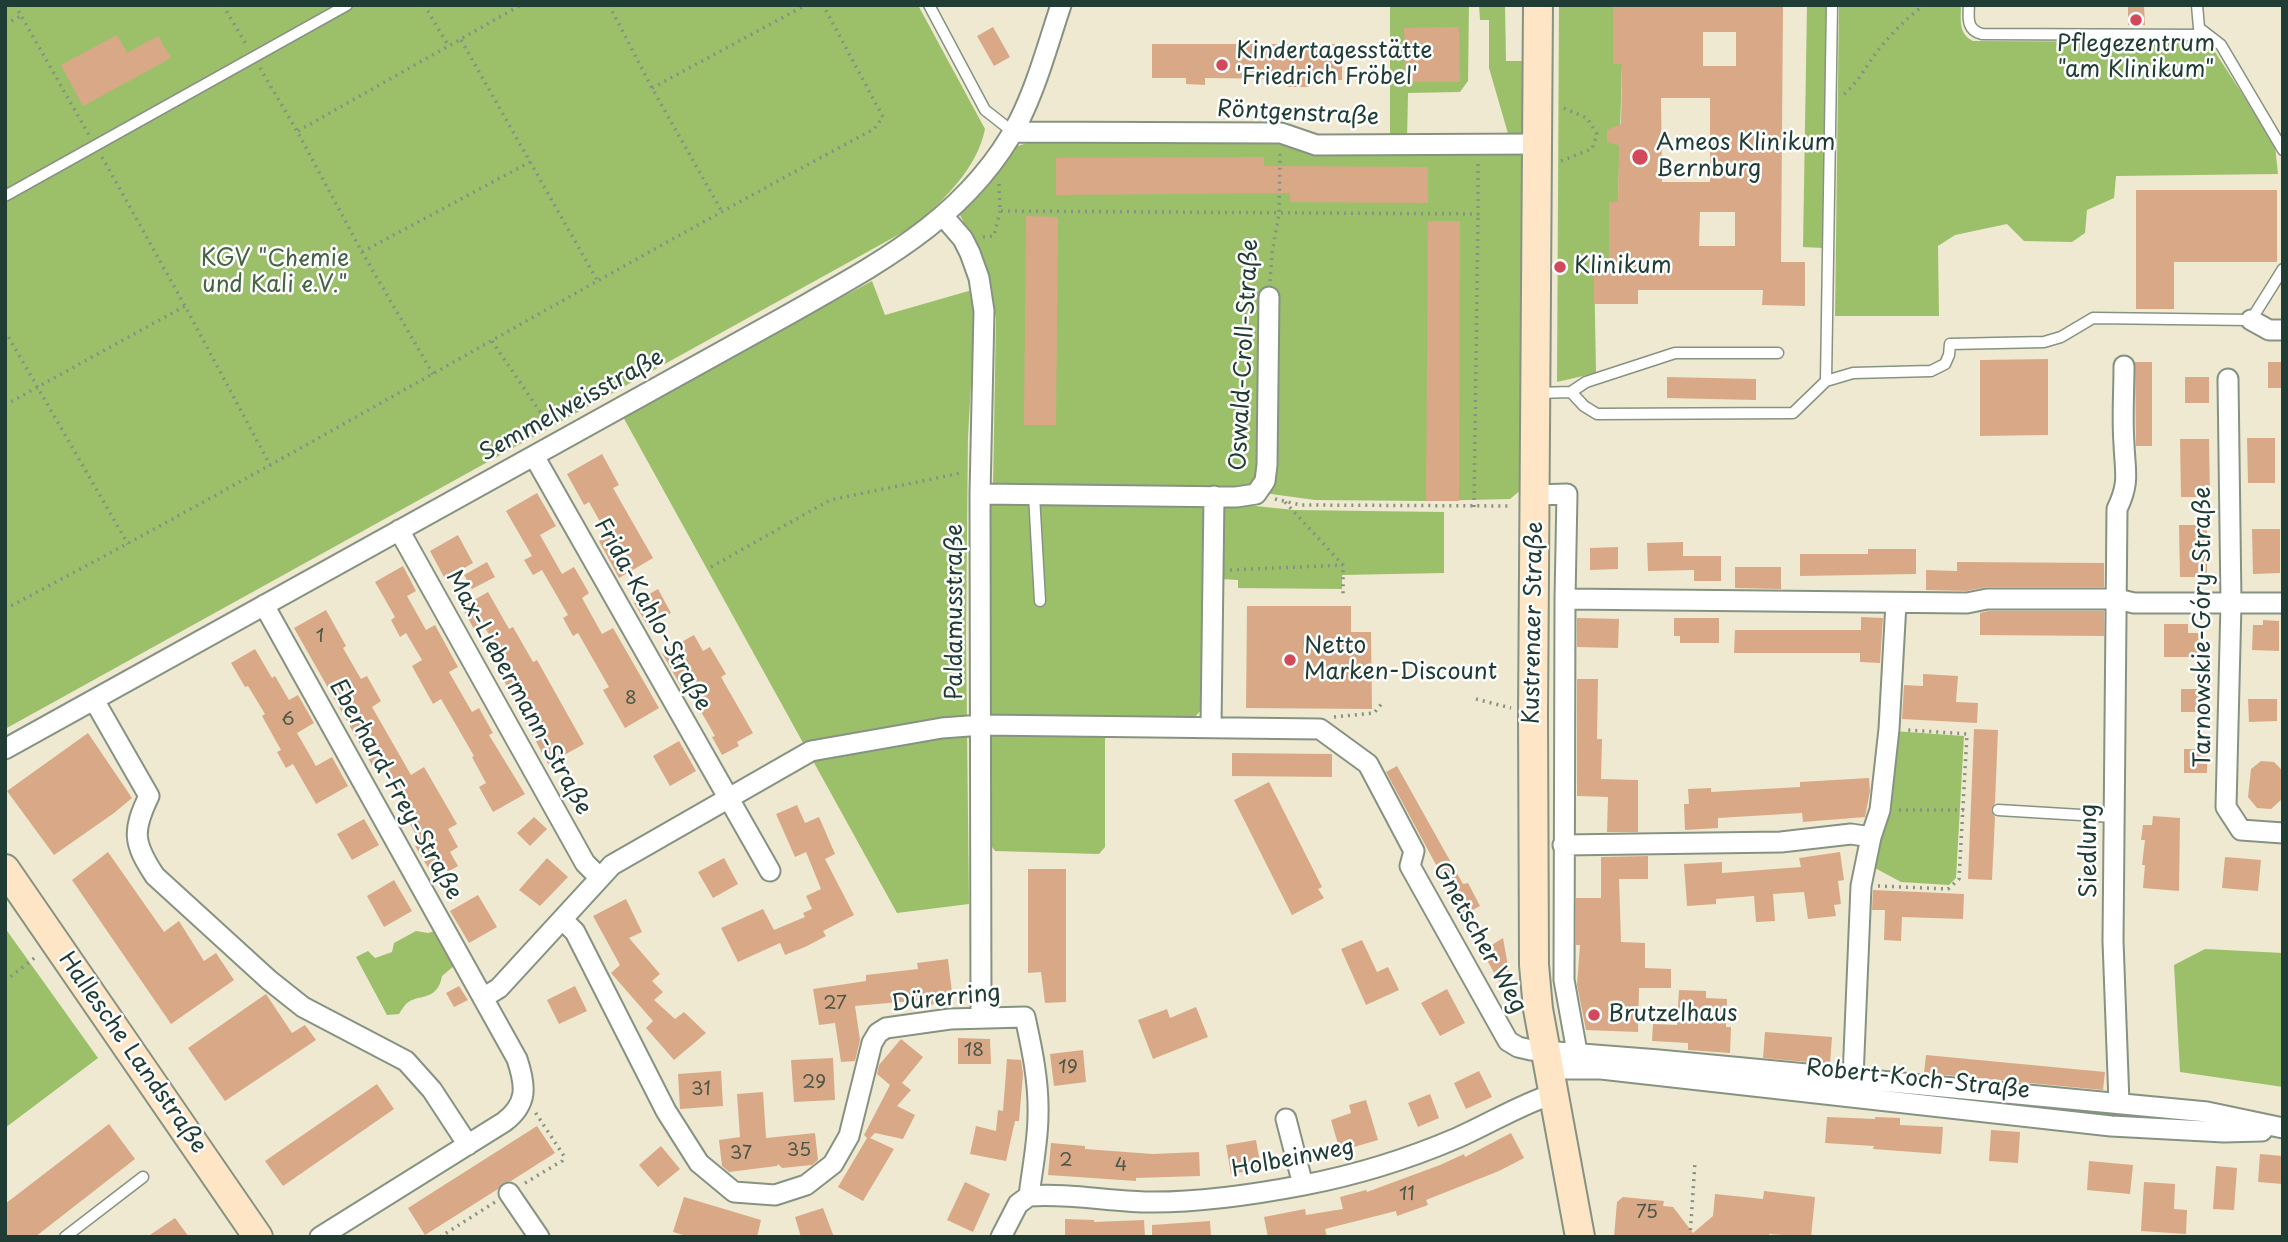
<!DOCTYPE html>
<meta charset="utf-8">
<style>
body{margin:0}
#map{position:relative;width:2288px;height:1242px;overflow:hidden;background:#eee9d0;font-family:"Playpen Sans",sans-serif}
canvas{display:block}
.frame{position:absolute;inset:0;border:7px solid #1f3d34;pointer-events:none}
</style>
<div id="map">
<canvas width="2288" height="1242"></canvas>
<div class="frame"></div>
</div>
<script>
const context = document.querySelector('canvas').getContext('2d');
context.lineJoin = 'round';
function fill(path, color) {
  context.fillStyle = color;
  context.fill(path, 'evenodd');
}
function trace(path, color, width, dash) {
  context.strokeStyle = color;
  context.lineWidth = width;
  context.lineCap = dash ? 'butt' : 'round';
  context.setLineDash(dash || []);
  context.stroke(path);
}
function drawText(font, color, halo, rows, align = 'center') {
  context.font = font + ' "Playpen Sans",sans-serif';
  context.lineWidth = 5;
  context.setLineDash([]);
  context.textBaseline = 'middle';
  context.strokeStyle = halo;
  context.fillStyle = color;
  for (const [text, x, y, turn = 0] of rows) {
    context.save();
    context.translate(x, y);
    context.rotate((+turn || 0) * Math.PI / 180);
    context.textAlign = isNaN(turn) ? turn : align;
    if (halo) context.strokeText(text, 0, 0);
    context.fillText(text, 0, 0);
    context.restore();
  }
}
fill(new Path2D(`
 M5 5H918L985 129C977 169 944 199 916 225L5 729Z
 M1390 5H1469L1468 81 1460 92 1408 93 1407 141 1390 140Z
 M1479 5H1505L1506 61H1525L1523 135 1509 137 1489 68V20H1480Z
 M1559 5H1613V64H1622L1618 202H1609V261H1594L1596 373 1557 382Z
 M1807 5H1828L1823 248 1803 247Z
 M1839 5H1961C1961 20 1958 34 1973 41L2200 42 2215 52 2264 127 2275 146 2278 174 2116 176 2114 198 2087 210 2085 233 2072 242 2024 241 2007 224 1955 235 1938 246 1939 316H1835Z
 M1268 137 1518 151 1524 160 1522 489 1510 499 1426 501 1315 500 1242 490 993 486 996 318 982 259 960 215 1017 146 1039 140Z
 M872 281 885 315 972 290 975 314 968 437 966 635 969 904 897 913 622 415Z
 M987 502 1200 505 1205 510 1202 709 1194 718 993 719 988 711Z
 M1227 503 1294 510 1444 512V573L1342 575V589L1238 588V580L1221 579 1222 507Z
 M996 731H1105V847L1099 854 995 851 990 844 988 746 990 736Z
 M1893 731 1964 736 1956 878 1949 885 1901 882 1873 867 1886 824Z
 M5 928 98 1058 5 1128Z
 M416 931 428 933 435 931 454 966 442 976C437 1003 417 993 406 1004 403 1007 401 1011 399 1014L387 1015 356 957 368 951 375 958 392 952 394 943Z
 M2205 949 2283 953V1087L2180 1072 2174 965Z`), '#9cc06a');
fill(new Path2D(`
 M1613 5H1783L1781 262H1805V306L1762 305 1763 290H1638V304H1594V261H1609V202H1618L1619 145 1607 142V130L1621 124 1622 64H1613ZM1703 32H1736V66H1703ZM1661 98H1710V182H1662ZM1700 212H1735V246H1699Z
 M2128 5H2144L2145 25H2128Z
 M993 27 1010 57 994 66 977 36Z
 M1459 27 1460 82H1405L1404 28Z
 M117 35 127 53 158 36 171 58 83 106 61 65Z
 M1152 44H1342V80H1310L1309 87H1287L1288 79 1205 78V85L1186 84V78H1152Z
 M1264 157V166L1428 167V203L1290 202V193L1056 195V158Z
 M2136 190H2277V262H2174V309H2136Z
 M1026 216 1058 217 1056 425H1024Z
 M1428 221H1460L1459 501H1426Z
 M2048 359V435L1980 436V360Z
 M2135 362H2152V446H2136Z
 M2268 362H2283V388H2268Z
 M1667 377 1756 379V400L1667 398Z
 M2185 377H2209V403H2185Z
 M2247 438H2275V483H2248Z
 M2180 439H2209L2210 497H2181Z
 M602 454 619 485 613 488 653 558 619 578 599 541 608 536 589 502 584 505 567 474Z
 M537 493 556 526 540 535 562 574 574 567 589 593 582 598 602 634 613 628 659 708 625 728 603 690 609 687 578 633 573 636 563 618 568 615 542 570 533 575 524 560 532 556 506 511Z
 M2179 525H2207V577H2180Z
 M2252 529H2280V573L2253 574Z
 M458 535 473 563 445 579 430 551Z
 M1683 542V556H1721V581H1694V570L1648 571 1647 543Z
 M1618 547V569L1590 570V548Z
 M1868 549H1916V574L1800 576V554H1868Z
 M487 562 495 577 472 589 464 575Z
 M1957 562 2104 563V587H1987L1966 591 1926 590V570L1957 571Z
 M403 566 416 591 407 596 426 630 435 625 458 667 449 672 472 712 479 708 493 733 489 735 525 794 493 812 479 787 486 783 472 757 474 756 441 699 433 704 412 666 422 660 406 633 400 637 391 620 395 617 375 582Z
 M1735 567H1781V589L1735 588Z
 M658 589 671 613 648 626 634 603Z
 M488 592 509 629 513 627 533 662 537 660 584 744 548 764 503 679 512 674 484 626 475 631 462 607Z
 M1247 606H1351V632H1371L1372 709 1246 708Z
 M326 610 346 646 343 648 361 679 367 676 381 701 372 707 411 775 424 767 457 824 448 829 458 847 450 852 458 866 435 879 415 846 421 843 407 819 413 815 383 761 373 767 294 628Z
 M1988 611H2104V636L1980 635V613Z
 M1861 617 1883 618 1880 663 1860 662V653H1734L1735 630H1861Z
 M1577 618 1619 619 1618 648 1577 647Z
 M1674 618H1719V643H1680V636H1674Z
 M2263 620 2279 621V651L2252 650 2253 625H2263Z
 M2164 624H2188V633H2202V657H2164Z
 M694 635 703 651 710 647 726 674 721 677 753 733 737 742 739 746 722 755 712 737 715 736 691 694 687 697 662 653Z
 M255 649 272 678 275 676 289 700 298 695 314 723 297 733 316 766 332 757 348 786 316 804 293 764 286 768 277 752 281 750 262 716 265 714 248 686 245 687 231 663Z
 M1923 674 1958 676 1956 702 1978 703 1977 723 1902 719 1904 685 1923 686Z
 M1577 679H1598L1597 739H1602L1601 779 1638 780V832H1607L1608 797 1577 796Z
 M2181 689H2207V712H2181Z
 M2248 699H2277V721L2249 722Z
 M1974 729 1998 730 1995 803 1991 810 1995 817 1992 880 1968 879Z
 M88 733 132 798 114 813 54 855 7 791Z
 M679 741 696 771 670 786 653 756Z
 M2184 749H2207V773H2184Z
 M1232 753 1332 754V777L1232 776Z
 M2261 761 2274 762 2283 771 2281 800 2271 809 2257 808 2248 797 2251 769Z
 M1397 766 1463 884 1468 883 1480 906 1463 915 1386 772Z
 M1869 778 1870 791 1865 817 1803 822 1802 813 1718 818V828L1685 830 1684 804H1689L1688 789 1711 788V792L1800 787V782Z
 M1269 782 1322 887 1318 889 1324 898 1292 915 1234 800Z
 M797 805 805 823 819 817 835 854 825 859 854 915 823 931 826 936 805 947 785 955 780 943 738 962 721 928 763 909 774 930 805 917 803 913 812 909 806 896 821 889 806 852 795 857 776 814Z
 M2153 816 2180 818 2179 891 2143 888 2145 865H2142L2145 840H2141L2143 825H2152Z
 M534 817 547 829 530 846 517 833Z
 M364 819 379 845 352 860 337 834Z
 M108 852 164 932 179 921 204 961 216 953 234 980 171 1024 72 880Z
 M1840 852 1844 880 1838 881 1841 904 1834 905 1836 916 1808 919 1804 892 1773 894 1775 921 1756 922 1754 896 1716 899V904L1687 906 1684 864 1722 862V873L1801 867 1799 858Z
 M1648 856V879H1619L1621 942 1645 943V968L1671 969V988H1639L1638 1032 1586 1030 1577 985 1580 945H1576V898H1601V857Z
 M2225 857 2261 860 2258 891 2222 888Z
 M547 858 568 877 540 906 519 890Z
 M724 858 738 884 713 898 698 872Z
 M1028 869H1066V1002L1045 1003 1041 972 1028 973Z
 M394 880 412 911 384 927 367 896Z
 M1873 890 1964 894 1963 919 1902 917 1901 941 1884 940 1885 910H1872Z
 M478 895 497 927 469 943 450 911Z
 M626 899 642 932 629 938 660 974 652 981 663 992 654 1000 675 1019 684 1012 706 1033 674 1060 646 1028 653 1021 611 973 620 965 593 916Z
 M1503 938 1515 1006 1513 1007 1482 951Z
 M1362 940 1377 972 1388 967 1399 990 1366 1005 1341 949Z
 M948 959 953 1001 923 1006 922 1000 855 1006 860 1040 855 1061 841 1062 835 1023 819 1025 813 989 866 981V975L918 969 917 963Z
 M459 986 468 1000 454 1007 446 993Z
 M575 986 587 1011 559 1024 547 1000Z
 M1447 989 1465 1023 1440 1036 1421 1003Z
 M1679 990 1706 991V998L1727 999 1726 1027H1731L1730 1053 1688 1050V1043L1652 1041 1653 1024 1677 1025Z
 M266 994 292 1033 305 1025 316 1040 225 1101 188 1048Z
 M1196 1007 1208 1037 1153 1059 1138 1020 1167 1009 1170 1018Z
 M1765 1032 1832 1037 1830 1064 1763 1058Z
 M958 1038 990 1039 991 1064H958Z
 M901 1039 923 1057 902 1083 911 1090 897 1106 915 1115 903 1139 875 1133 870 1138 894 1149 863 1201 838 1187 867 1138 864 1135 890 1085 877 1074 879 1065Z
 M1083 1050 1086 1082 1054 1086 1050 1054Z
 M1926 1055 2105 1072 2103 1090 1924 1073Z
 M833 1058 835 1100 794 1102 791 1060Z
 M1007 1059 1021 1060 1023 1074 1019 1121H1015L1006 1161 970 1154 976 1126 996 1131 998 1110 1003 1111Z
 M721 1071 723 1106 680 1109 678 1074Z
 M1479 1071 1492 1097 1466 1109 1454 1083Z
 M377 1084 394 1109 283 1186 265 1161Z
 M763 1092 766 1138 815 1133 818 1160 812 1165 782 1168 778 1164 777 1166 729 1172 722 1166 719 1140 740 1137 737 1094Z
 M1430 1094 1439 1118 1418 1127 1408 1103Z
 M1366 1100 1378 1140 1340 1151 1331 1120 1351 1113 1349 1105Z
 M1827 1117 1875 1119V1117L1900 1118V1125L1943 1127 1941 1154 1873 1149 1874 1146 1825 1143Z
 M109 1124 135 1159 35 1237H5V1204Z
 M537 1126 555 1153 511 1181 503 1183 498 1189 425 1235 408 1208Z
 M1991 1130 2020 1132 2018 1163 1989 1161Z
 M1511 1133 1524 1158 1499 1171 1426 1200 1428 1205 1397 1216 1396 1211 1325 1229 1327 1237H1268L1264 1217 1305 1209 1306 1215 1343 1209 1340 1197 1366 1190 1367 1192 1440 1165 1464 1154 1465 1157Z
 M1256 1140 1261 1169 1231 1174 1226 1145Z
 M1051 1143 1085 1146V1149L1153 1154 1199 1152 1200 1176 1136 1178V1181L1048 1175Z
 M661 1146 680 1169 658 1187 639 1165Z
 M2260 1154 2283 1156V1184L2258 1182Z
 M2089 1161 2133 1165 2130 1194 2087 1190Z
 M2216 1166 2237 1168 2234 1210 2213 1209Z
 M965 1182 990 1194 973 1232 947 1220Z
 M2144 1182 2175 1184 2174 1209 2187 1210 2186 1234 2141 1231Z
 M1764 1191 1815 1197 1811 1237 1769 1234V1237H1614L1617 1202 1623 1197 1664 1201 1663 1206 1673 1207 1693 1233 1713 1216 1715 1194 1763 1199Z
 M684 1197 761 1220 757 1237H690L673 1232Z
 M823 1208 834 1237H801L795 1217Z
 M175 1218 189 1237H147Z
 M1065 1219 1094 1220V1222L1144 1220 1145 1237H1065Z
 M1210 1221 1211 1237H1152V1225Z`), '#d9a987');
const lane = new Path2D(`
 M929 5 985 110 1013 132
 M1969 5C1968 19 1967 30 1982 34L2206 35
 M2197 5 2199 28 2221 45 2283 150
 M5 196 347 5
 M1826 381 1853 373 1931 371 1945 364 1949 355 1950 344 2044 342 2061 337 2093 318 2251 320 2283 269
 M1571 392 1586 382 1675 353H1778
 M1537 393 1571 392 1584 406 1597 414 1793 413 1826 381 1832 5
 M1034 495 1040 601
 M1998 810 2114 817
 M65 1237 143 1177`);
const street = new Path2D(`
 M1013 132 1281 133 1316 145 1538 144
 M944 217 963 239 970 253 979 278 984 311 980 494 981 1017
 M2251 320 2269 330H2283
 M2228 379 2231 603 2226 807 2241 830 2283 833
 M534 456 770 871
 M980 494 1236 497 1256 494 1265 481 1267 465 1269 297
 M1535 495 1567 494 1565 599 1967 603 1987 599H2117L2134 603H2283
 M399 530 585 863 599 877
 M1565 599 1564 980 1579 1063
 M264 605 517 1059C526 1086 528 1104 504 1122L320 1237
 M94 700 149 796C132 831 133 843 155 876L269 980 303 1007 406 1061 432 1090 468 1145
 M1211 726 1214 496
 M5 749 784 317C875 265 968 219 1019 121 1037 85 1048 44 1061 5
 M1871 837 1880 810 1889 729 1896 603
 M1563 845 1781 842 1851 834 1871 837 1861 886 1853 1078
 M563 920 575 932 666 1111 699 1163 734 1192 775 1195 806 1185 833 1164 849 1136 872 1043 878 1033 886 1028 950 1019 1025 1017C1032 1049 1039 1082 1038 1115 1038 1142 1032 1170 1029 1196L1018 1204 1001 1237
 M483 998 499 988 612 865 811 751 942 728 982 725 1320 729 1368 764 1414 851 1410 866 1508 1041 1518 1047 1531 1050 1659 1060 2207 1112 2283 1128
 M1549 1069H1601L2111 1126 2224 1132 2262 1131
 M2119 1103 2113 941 2117 509C2130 482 2125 472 2124 444 2122 418 2124 392 2124 366
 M1286 1119 1303 1185
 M509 1193 539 1237
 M1029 1196C1067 1193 1107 1201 1145 1202 1198 1203 1252 1195 1304 1185 1356 1175 1408 1159 1457 1138 1489 1124 1519 1105 1553 1094`);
const secondary = new Path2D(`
 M1538 5 1533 714 1534 965 1538 1009 1580 1237
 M5 869 258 1237`);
trace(lane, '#869382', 13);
trace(street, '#869382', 23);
trace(secondary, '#869382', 32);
trace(new Path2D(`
 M15 5 89 135
 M223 5 247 46
 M424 5 448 45
 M609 5 652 88 721 210
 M5 24 21 16
 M461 40 597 280
 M260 68 297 131 362 252 433 374
 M652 88 806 5
 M1844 94C1859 82 1867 64 1879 49 1892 33 1907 18 1924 5
 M298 131 521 5
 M102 157 185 306 270 465
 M1561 161 1592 149 1597 134 1587 118 1561 107
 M999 184 1000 211 1478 214V163
 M983 237 994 236 1000 211
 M362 252 530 162
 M1270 281 1272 253 1279 214 1280 153
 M5 331 128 544
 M492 341 551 428
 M5 405 185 306
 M1275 499 1301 505 1512 506
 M1285 502 1343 565V598
 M1474 507 1478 214
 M711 567 830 500 961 473
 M1230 570 1343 565
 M5 609C298 455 582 285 874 129L883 117 823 5
 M5 666 8 672
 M1476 699 1511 708
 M1334 717 1374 713 1384 701
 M1899 810H1964
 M1878 886 1948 889 1959 879 1967 734 1908 730
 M5 981 37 956
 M525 1183 562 1161 564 1156 535 1112
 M440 1237 495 1202
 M1690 1237 1695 1162`), '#869382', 3.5, [2, 5]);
trace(lane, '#fff', 10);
trace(street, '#fff', 19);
trace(secondary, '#fde5c5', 28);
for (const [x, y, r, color] of [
 [2136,20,7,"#d1495b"],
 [1222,65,7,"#d1495b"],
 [1640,157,9,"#d1495b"],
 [1560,267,7,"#d1495b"],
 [1290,660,7,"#d1495b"],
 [1594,1015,7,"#d1495b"]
]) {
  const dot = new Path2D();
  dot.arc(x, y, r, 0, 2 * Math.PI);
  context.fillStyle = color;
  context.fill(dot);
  trace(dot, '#fff', 2.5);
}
drawText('19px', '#4e5849', null, [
 ["1",320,637],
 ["8",631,699],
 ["6",288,720],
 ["27",835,1004],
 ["18",974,1051],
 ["19",1068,1068],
 ["29",814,1083],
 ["31",701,1090],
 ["35",799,1151],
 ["37",741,1154],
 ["2",1066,1161],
 ["4",1121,1166],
 ["11",1407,1195],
 ["75",1647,1213]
]);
drawText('23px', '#1f3d34', '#fff', [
 ["Pflegezentrum",2136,45,"center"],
 ["\"am Klinikum\"",2136,71,"center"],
 ["Kindertagesstätte",1236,52],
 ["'Friedrich Fröbel'",1236,78],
 ["Ameos Klinikum",1656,144],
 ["Bernburg",1656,170],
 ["Klinikum",1574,267],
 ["Netto",1304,647],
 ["Marken-Discount",1304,673],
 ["Brutzelhaus",1608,1015]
], 'left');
drawText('23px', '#1f3d34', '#fff', [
 ["Röntgenstraße",1298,114,3],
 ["Oswald-Croll-Straße",1245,355,-87],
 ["Semmelweisstraße",572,406,-29],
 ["Paldamusstraße",956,612,-90],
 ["Frida-Kahlo-Straße",652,615,61],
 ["Kustrenaer Straße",1534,623,-89],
 ["Tarnowskie-Góry-Straße",2204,627,-90],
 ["Max-Liebermann-Straße",518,693,61],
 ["Eberhard-Frey-Straße",395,790,61],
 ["Siedlung",2090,851,-90],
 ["Gnetscher Weg",1479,938,61],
 ["Dürerring",946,999,-6],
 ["Hallesche Landstraße",132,1053,55],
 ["Robert-Koch-Straße",1918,1080,6],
 ["Holbeinweg",1293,1159,-11]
]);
drawText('23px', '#446444', '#fff', [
 ["KGV \"Chemie",275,260],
 ["und Kali e.V.\"",275,286]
]);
</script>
